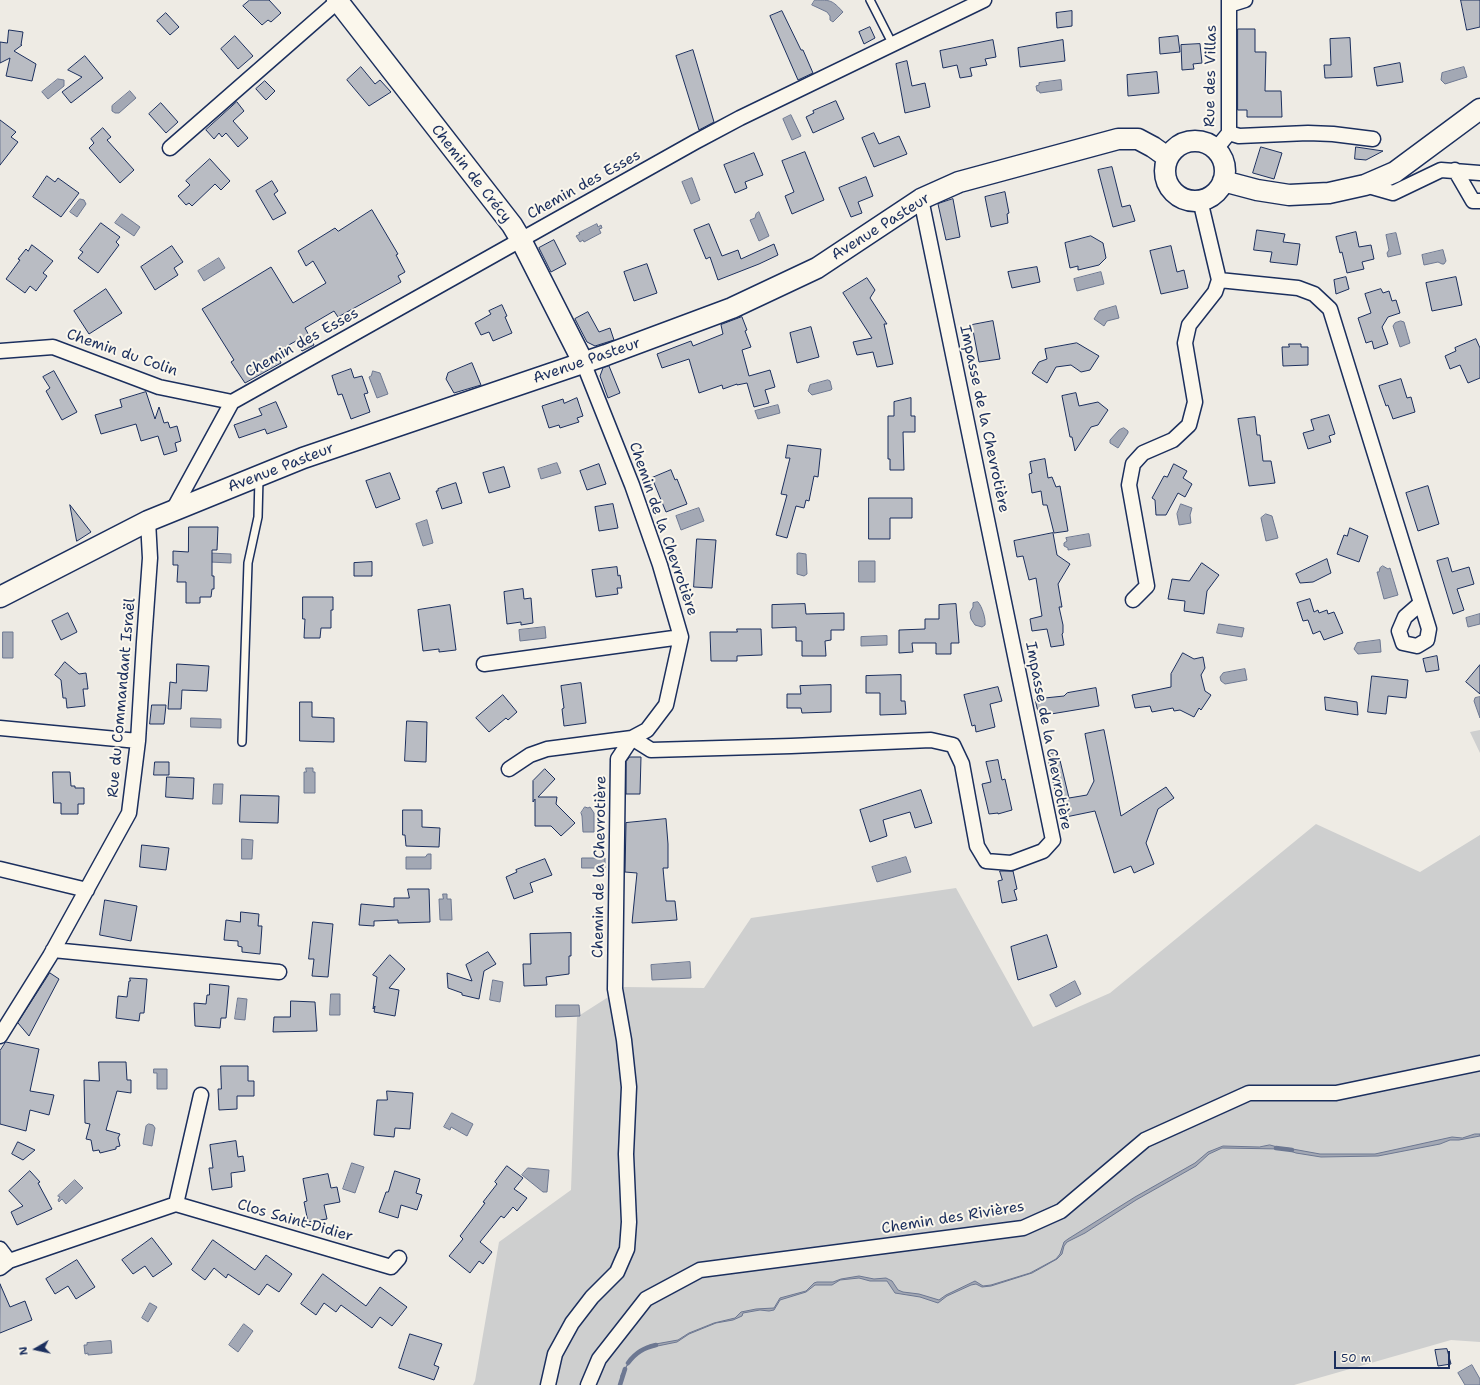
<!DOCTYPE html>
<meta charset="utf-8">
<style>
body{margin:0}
#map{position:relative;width:1480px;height:1385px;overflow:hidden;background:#eeebe4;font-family:"Shantell Sans",sans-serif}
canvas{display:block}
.north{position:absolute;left:16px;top:1329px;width:40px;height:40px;-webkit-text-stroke:3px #fbf7ec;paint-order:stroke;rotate:261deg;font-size:11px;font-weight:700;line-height:16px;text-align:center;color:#1b2f5e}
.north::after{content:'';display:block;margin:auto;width:14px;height:18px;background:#1b2f5e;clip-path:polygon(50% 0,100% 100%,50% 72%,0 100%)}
.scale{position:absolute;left:1334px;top:1351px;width:116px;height:18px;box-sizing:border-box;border:2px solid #1b2f5e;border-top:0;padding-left:5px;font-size:12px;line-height:14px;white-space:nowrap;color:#1b2f5e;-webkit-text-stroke:3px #fbf7ec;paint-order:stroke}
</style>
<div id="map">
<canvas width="1480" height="1385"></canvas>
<div class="north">N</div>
<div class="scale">50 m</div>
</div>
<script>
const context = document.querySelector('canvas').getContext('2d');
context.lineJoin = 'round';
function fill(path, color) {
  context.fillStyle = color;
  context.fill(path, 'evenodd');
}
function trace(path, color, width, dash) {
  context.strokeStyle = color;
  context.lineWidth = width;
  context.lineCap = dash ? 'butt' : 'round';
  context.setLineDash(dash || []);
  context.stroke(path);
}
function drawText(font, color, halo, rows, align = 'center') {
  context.font = font + ' "Shantell Sans",sans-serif';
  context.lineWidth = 4;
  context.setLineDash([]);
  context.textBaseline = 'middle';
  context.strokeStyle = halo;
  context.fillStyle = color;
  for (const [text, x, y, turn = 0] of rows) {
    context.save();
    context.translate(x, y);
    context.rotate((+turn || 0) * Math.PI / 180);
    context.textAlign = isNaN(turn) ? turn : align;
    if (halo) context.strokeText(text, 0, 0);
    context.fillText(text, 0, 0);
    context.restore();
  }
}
fill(new Path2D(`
 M1480 730V753L1470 732Z
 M1316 824 1420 872 1480 835V1342L1451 1340 1294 1385H473L475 1381 499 1242 571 1190 577 1017 624 987 704 988 751 918 956 888 1033 1027 1110 993Z`), '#cecfcf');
const water = new Path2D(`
 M815 0C831 0 832 0 843 12L833 22 830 20V16L827 12 812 5Z
 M1464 67 1467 77 1445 84 1441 80 1442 73Z
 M58 79 64 80V86L48 99 42 92Z
 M1061 80 1062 90 1040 93 1039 91H1037L1036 86 1039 85V83Z
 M130 91 136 98 119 113H115L112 111V106Z
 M791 115 801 136 792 140 783 119Z
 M692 178 700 200 691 204 682 182Z
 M80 199 84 200 86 204 77 217 70 212Z
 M759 212 769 236 759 241 750 220 755 218 756 214Z
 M122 214 140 227 134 236 115 223Z
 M597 224 598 227 601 225 602 228 599 229 601 233 584 242 583 240 580 242 576 236 580 234 579 233Z
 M1396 233 1401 254 1388 257 1387 253 1389 250 1386 235Z
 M1443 250 1446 261 1444 264H1442L1438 262 1424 265 1422 255Z
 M219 258 225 268 204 281 198 271Z
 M1101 272 1104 284 1077 291 1074 279Z
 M1116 306 1119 318 1107 321 1104 326 1094 319 1099 311Z
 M1401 321 1404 322 1410 343 1400 347 1393 326 1395 323Z
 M373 371 380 373 388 394 377 398 369 377 371 376Z
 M828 380 830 381 832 389 831 390 812 395 808 391 810 385Z
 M778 405 780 413 758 419 755 411Z
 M1124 428 1128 431V433L1118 448 1110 443V440L1119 430Z
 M557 463 561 473 541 479 538 469Z
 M1181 504 1192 508 1190 515 1191 523 1179 525 1177 514Z
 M699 508 704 521 681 530 676 516Z
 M1266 514 1272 516 1278 538 1266 541 1261 518Z
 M427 520 433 543 423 546 416 524Z
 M1089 534 1091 546 1068 550V548L1064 546V543L1067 541 1066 538Z
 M210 553 231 554V563L210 562Z
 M799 553 806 554 807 574 804 576 797 574V554Z
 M859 561H875V582H859Z
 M1383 566 1388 569 1390 568 1398 595 1384 599 1377 572H1379L1380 568Z
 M978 602C982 606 986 619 985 625L982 627 975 625 971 619 970 612 973 607V603Z
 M1480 614V624L1468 627 1466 618Z
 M1219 624 1244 628 1242 637 1217 633Z
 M545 627 546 638 520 641 519 630Z
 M3 632H13V658H3Z
 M887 636V645L861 646V637Z
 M1380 640 1381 652 1358 654 1354 649 1357 643Z
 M1245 669 1247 680 1225 684 1221 681 1220 677 1223 673Z
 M1480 697V718L1474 701 1475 698Z
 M191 718 221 719V728L191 727Z
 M306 768H313V772H315V793H304V772H306Z
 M214 784H223L222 804H213Z
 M585 807 588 808 590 807 594 813V832H583L582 816 581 813Z
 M242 839 253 840 252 859H242Z
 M428 854H431V869H406V857H425Z
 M906 857 911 872 877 882 872 867Z
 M582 858H605V868H582Z
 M443 894H447V899H451L452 920H440L439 899H443Z
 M690 962 691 978 652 980 651 965Z
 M493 980 503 982 500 1002 490 1000Z
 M1075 981 1081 994 1056 1007 1050 995Z
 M331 994H340V1015H330Z
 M238 998 247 999 245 1020 235 1019Z
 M556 1005H579L580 1016 556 1017Z
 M154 1069H167V1089H157V1073H154Z
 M452 1113 473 1124 467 1136 451 1127 450 1130 444 1127Z
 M149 1124 153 1125 155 1128 152 1146 143 1144 146 1126Z
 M1475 1134H1480V1136L1459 1140H1450L1440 1144 1378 1156 1321 1157 1296 1153 1287 1150V1148L1320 1154H1375L1452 1137 1462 1138Z
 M1270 1145 1281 1148V1149L1222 1148 1209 1154 1196 1166 1136 1200 1085 1233 1067 1242 1064 1246 1062 1254 1057 1259 1032 1273 991 1286 982 1287 976 1284 971 1285 947 1296 938 1303 920 1297 895 1293 887 1281H870L859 1278 840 1280 832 1285H815L806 1292 780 1300 774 1310 769 1311 760 1310 743 1313 742 1316 733 1320 716 1323 689 1334 677 1342 643 1349 632 1358 623 1372 620 1385 621 1375 631 1359 645 1348 650 1345 678 1340 689 1333 714 1323 735 1318 741 1312 756 1309 774 1308 780 1298 806 1291 814 1283 817 1282H833L841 1279 859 1276 874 1279 886 1278 892 1281 898 1290 903 1292 919 1294 939 1300 946 1295 975 1281 983 1286 991 1285 1030 1273 1056 1259 1060 1254 1064 1242 1068 1239 1135 1197 1195 1163 1208 1152 1223 1146 1259 1147Z
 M352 1163 364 1167 355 1193 343 1189Z
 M528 1168 549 1170 547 1192H543L522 1175Z
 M75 1180 83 1188 66 1204 62 1199 59 1202 58 1200 60 1197 58 1196Z
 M150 1303 157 1307 148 1322 142 1318Z
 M244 1324 253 1331 238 1352 229 1345Z
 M111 1341 112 1353 88 1355V1353L85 1354 84 1345H87V1343Z
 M1472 1365 1480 1379V1385H1465L1458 1373Z`);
fill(water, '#a3a8b4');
trace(water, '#6d7892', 1);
trace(new Path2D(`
 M1276 1148 1292 1150
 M628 1363C636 1352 644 1348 656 1345
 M620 1385 625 1369`), '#6d7892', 4.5);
const building = new Path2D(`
 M250 0H269L281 13 271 22 268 20 262 25 243 6Z
 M1461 0H1480V27L1467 30Z
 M782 11 801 50H803L813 73 798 80 770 16Z
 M1072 11V26L1057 28 1056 13Z
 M166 13 179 27 170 35 157 21Z
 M870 27 875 38 864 44 859 32Z
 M1238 29H1255V52H1266L1265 91H1281L1282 117H1247V110H1238Z
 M9 30 23 32 21 45H22L14 51 36 64 32 81 6 76 10 58 0 63V42L7 43Z
 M235 36 253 56 238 69 221 49Z
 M1178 36 1180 52 1160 54 1159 38Z
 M1350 38 1352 77 1325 78 1324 65H1331L1330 39Z
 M993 40 996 57 985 59 987 65 970 68 972 76 960 78 957 65 943 68 940 51Z
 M1063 40 1065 61 1020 67 1018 48Z
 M1200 44 1202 63 1193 64 1194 69 1182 70 1181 45Z
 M693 50 714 122 699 130 676 56Z
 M85 56 103 78 71 103 62 92 82 77 68 70Z
 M907 61 912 86 925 83 930 107 905 113 896 64Z
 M1400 63 1403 82 1377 86 1374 68Z
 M361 67 375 84 380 80 391 92 369 106 347 80Z
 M1157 72 1159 93 1128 96 1127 75Z
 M265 81 275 91 266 100 256 89Z
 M836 101 844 119 813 133 806 117 814 113 813 111Z
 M237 102 244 111 233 121 248 138 238 147 226 133 222 137 219 133 214 139 206 130Z
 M161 103 178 122 166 133 149 114Z
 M0 120 16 132 11 137 18 142 0 165Z
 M103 128 111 137 107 140 134 170 120 183 89 148 94 143 91 139Z
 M874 133 879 144 899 136 907 154 874 167 862 138Z
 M1261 147 1282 153 1274 179 1253 173Z
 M1356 147 1363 148 1383 151 1366 160 1355 159Z
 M805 152 824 200 792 214 785 196 794 192 782 161Z
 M754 153 763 175 745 182 747 188 735 193 724 165Z
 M210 159 230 181 221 190 215 184 192 206 189 203 186 205 178 196 190 185 186 181Z
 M1112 167 1122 207 1130 205 1135 221 1113 227 1098 170Z
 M47 176 55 182 58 178 79 193 61 217 33 197Z
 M866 177 873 196 858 202 862 213 851 217 839 188Z
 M272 181 278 191 274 194 286 213 273 220 256 191Z
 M1005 192 1009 213 1007 214 1008 223 991 227 985 197Z
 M953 199 960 237 946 240 938 204Z
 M372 210 398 254 396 255 405 272 398 276 401 282 338 317 334 311 305 328 314 345 302 351 296 341 276 352 281 363 245 383 231 362 234 360 202 309 271 267 293 303 326 283 313 261 306 266 298 251 335 228 338 231Z
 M101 223 120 237 116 242 119 245 98 273 78 258 83 252 80 250Z
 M709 224 722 256 738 250 741 259 774 244 778 255 759 264 718 280 710 257 706 259 694 230Z
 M1257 230 1285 234 1283 242 1300 244 1297 265 1270 262 1272 252 1254 250Z
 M1356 232 1359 247 1371 245 1374 259 1362 262 1364 269 1347 273 1342 252 1340 253 1336 237Z
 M1091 236 1103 243 1106 258 1099 265 1078 270V266L1070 268 1065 243Z
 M554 240 566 264 551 272 539 248Z
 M32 245 53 261 43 273 47 276 36 291 30 286 25 293 6 279 20 260 18 259 26 249 28 251Z
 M172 246 183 262 174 268 178 275 155 290 141 267Z
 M1171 246 1177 272 1184 270 1188 288 1161 294 1150 251Z
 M647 264 657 293 634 301 624 272Z
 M1037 267 1040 282 1012 288 1008 272Z
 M1346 277 1349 289 1336 294 1334 280Z
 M1456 277 1462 305 1432 311 1426 283Z
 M867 278 875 290 870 298 887 324H884L893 364 877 367 873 352 857 355 853 342 872 338 843 293Z
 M106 289 122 313 89 334 74 311Z
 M1381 289 1383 293 1389 291 1392 301 1396 300 1400 313 1388 317 1382 327 1388 344 1374 349 1372 341 1366 343 1358 318 1371 313 1365 294Z
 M502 305 507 316 505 317 512 333 493 341 489 332 481 335 475 323 491 314 489 311Z
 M588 312 599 332 610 328 614 340 595 346 587 342 575 319Z
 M742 317 747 330 745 331 751 347 742 350 749 376 770 370 775 387 765 390 769 403 754 407 747 383 737 385V384L723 389 722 385 699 393 689 359 662 368 657 354 691 341 693 346 723 334 721 325Z
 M993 321 1000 359 979 362 972 325Z
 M811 327 819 357 797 363 790 333Z
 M1476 339 1480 348V378L1468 383 1460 365 1450 369 1445 356 1456 351 1455 348Z
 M1077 343 1099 356 1090 370 1081 372 1071 365 1056 367 1047 383 1032 373 1039 362 1047 359 1045 349Z
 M1289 344H1301V347H1308V365L1283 366 1282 347H1289Z
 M472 363 481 385 454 393 446 379 448 373Z
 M609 366 620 393 608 398 600 376 603 368Z
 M351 369 354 378 362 376 368 393 364 394 370 412 351 419 342 394 338 395 332 376Z
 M54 371 77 412 62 420 46 391 50 388 43 377Z
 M1401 379 1407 398 1411 397 1415 412 1393 419 1388 405 1386 406 1379 386Z
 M146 392 155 419 159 407 164 423 168 422 170 428 177 426 181 441 175 443 177 451 164 455 158 436 141 441 136 424 101 434 95 415 122 407 120 400Z
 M1076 393 1079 406 1098 402 1108 410 1098 425 1091 427 1075 451 1072 437H1070L1062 396Z
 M577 398 583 416 577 418 579 422 560 428 559 425 549 428 542 406 563 399 564 403Z
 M911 398V416H915V432H903L904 470H890V459H888V416H894V402Z
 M276 402 287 427 267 434 265 429 239 438 234 425 262 415 259 409Z
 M1329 415 1335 434 1329 436 1331 442 1308 449 1303 433 1314 430 1311 420Z
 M1255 417 1257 435H1260L1263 461H1271L1275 483 1249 486 1238 419Z
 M788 445 821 449 818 477 814 476 809 501 806 500 804 508 796 506 787 538 776 535 787 495 781 494 790 458H786Z
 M1045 459 1048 478 1052 477 1056 487 1060 486 1068 531 1054 533 1047 505H1043L1041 491 1032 493 1029 474 1032 473 1030 462Z
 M599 464 606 484 587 490 580 471Z
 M1174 464 1187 471 1183 478 1192 484 1185 497 1178 493 1166 515H1156L1155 500 1152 498 1164 476 1167 477Z
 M504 467 510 487 489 493 483 473Z
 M671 470 675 480 677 479 687 504 666 512 652 478Z
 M390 473 400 499 376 508 366 481Z
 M456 483 462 503 442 509 436 491H438V489Z
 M1428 486 1439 524 1418 531 1406 493Z
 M869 498H912V518H890V539H869Z
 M613 504 618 528 599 531 595 507Z
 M70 505 91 532 77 541Z
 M189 527H218L217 550H212V576H214V589H212L211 597H200V603H186V582H177L178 565H173V551L188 552Z
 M1350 528 1368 536 1359 562 1337 554 1344 535 1347 536Z
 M1053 533 1057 555 1070 564 1058 584 1062 607H1059L1063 625V633L1062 634 1064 645 1051 647 1047 629 1032 631 1030 619 1042 616 1036 578 1029 580 1023 556 1017 557 1014 541Z
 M697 539 716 540 712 588 694 587Z
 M1448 558 1452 572 1469 567 1474 584 1457 589 1464 610 1453 614 1437 561Z
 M1327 559 1331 573 1313 582 1300 583 1296 574Z
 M372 562V576H354V563Z
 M1202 563 1219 575 1207 591 1204 614 1184 611 1185 601 1168 599 1172 579 1189 581Z
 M617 567 618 576 620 575 622 588H617L618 594 596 597 592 570Z
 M523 589 524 599 531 598 533 623 521 625V622L507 624 504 592Z
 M303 597H333V610H331V628H321L320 638H304L305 619H303Z
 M1310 599 1314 612 1318 610 1319 613 1327 610 1328 614 1334 612 1343 633 1324 640 1320 631 1313 634 1308 620 1303 621 1297 603Z
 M805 604 806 614 844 613V630H831V640L825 641 826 656H802V641H796V627L772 628V605Z
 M956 604 959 643H951V654H936V643H912L913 652 899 653V630L925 629V619H939V605Z
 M450 605 456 650 439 652V649L423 651 418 610Z
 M68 613 77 632 61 640 52 621Z
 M737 629H761L762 655 737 656V661H711L710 632H737Z
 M1183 653 1194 659 1203 657 1205 668 1201 675 1205 691 1211 695 1201 710 1199 708 1194 717 1180 710 1174 711 1173 708 1152 712 1150 706 1135 708 1132 695 1171 687V674Z
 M1437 656 1439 670 1426 672 1423 659Z
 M65 662 79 674 86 673 88 689H83L85 706 67 708 66 698H63L61 680 55 675Z
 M177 664 209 666 207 691 182 690 181 709H168L170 682 176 683Z
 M1480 665V694L1466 682Z
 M901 675V701H905L906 714 880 715V693H866V676Z
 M1372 676 1408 680 1406 698 1388 696 1386 714 1368 712Z
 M581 683 586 723 564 726 562 709 564 708 561 686Z
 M831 685V712L802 713 801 708H787V694H801L800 686Z
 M998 687 1002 701 990 704 995 727 976 732 975 725 972 726 964 695Z
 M1096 688 1099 706 1039 716 1035 699 1064 696 1067 693Z
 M503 695 517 712 508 720 506 718 489 732 476 718Z
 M1325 697 1357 702 1358 715 1326 710Z
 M300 702H312V717L334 718V742L300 741Z
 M152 705H166L164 724H150Z
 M407 721 427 722 426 762 405 761Z
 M1104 730 1121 816 1166 787 1174 798 1158 809 1146 843 1154 864 1134 873 1131 866 1114 873 1095 811 1061 818 1047 754 1058 752 1069 798 1087 795 1094 781 1085 734Z
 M630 757H641L640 794H626V762Z
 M998 760 1002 780 1005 779 1012 810 998 814V813L989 814 982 784 991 782 986 762Z
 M155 762H169V775H154Z
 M545 769 555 779 538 797H557L556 804 575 823 561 836 551 826H535V799L533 802V781Z
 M53 772H70L71 786H75V788H84V804H78V814H61V803H54Z
 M167 777 194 778 193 799 166 797Z
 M921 790 932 823 915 828 910 812 883 820 887 836 870 842 860 810Z
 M241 795 279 796 278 823 240 822Z
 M403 810H422V827L440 828 439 847 406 846 405 835H403Z
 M666 819 668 844V868H663L666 901H675L677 920 632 923 637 873 625 872 626 823Z
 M142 845 169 848 166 870 140 867Z
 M545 859 552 875 530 883 533 892 514 899 506 877 517 872 516 870Z
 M1000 871H1013L1017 889 1014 890 1017 900 1002 903 998 881 1002 880Z
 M408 889H429L430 922 398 923V920L374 921V926L359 925 361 904 394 907V898H409Z
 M105 900 137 906 131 941 100 935Z
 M241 912 259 914 258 926H262L260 954 242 952V947L238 946V941L224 940 226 920 240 922Z
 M313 922 333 924 328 977 312 976 314 959H309Z
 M571 933V956H569V974L546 977 547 985 524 986 523 964H531L530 934Z
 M1047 935 1057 967 1018 980 1011 947Z
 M488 952 496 964 484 971 479 999 462 995V993L448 988 447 973 472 981 466 965Z
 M390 955 405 969 389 988 399 990 395 1016 374 1012 375 1006 373 1009 377 977 373 975Z
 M50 973 59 979 29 1036 18 1023Z
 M130 978 147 979 144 1013H140L139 1021 116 1018 118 996 127 997 129 981H130Z
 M210 984 229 986 226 1018H221L220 1028 195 1026 194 1003 206 1004 207 995H209Z
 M291 1001 315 1002 317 1031 273 1032 274 1017H290Z
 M6 1042 39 1049 30 1091 54 1095 49 1115 30 1110 26 1131 0 1124V1051Z
 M99 1062H126L127 1080H131V1093L117 1091 106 1130 120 1134 118 1138 120 1146 116 1147V1149L100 1153 99 1150 93 1151 91 1140 86 1139 90 1124 85 1123 84 1080 99 1081Z
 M221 1066H248V1081H254V1096H237V1109L219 1110 218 1089H221Z
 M387 1091 413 1093 410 1129 395 1128 394 1137 374 1135 377 1100H387Z
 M236 1141 238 1157 243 1156 245 1171 231 1173 232 1187 212 1190 209 1168H213L210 1145Z
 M18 1142 35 1150 23 1160 12 1154Z
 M507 1166 523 1178 514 1189 527 1198 517 1211 513 1207 504 1218 501 1216 480 1242 492 1252 483 1264 479 1261 470 1273 449 1256 463 1239 460 1236 485 1203 483 1202 497 1184 495 1182Z
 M30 1171 40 1182 38 1183 52 1209 17 1225 11 1212 23 1206 9 1191Z
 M395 1171 420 1179 416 1193 422 1195 417 1210 401 1205 398 1218 379 1212 386 1192H388Z
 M328 1174 331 1188 337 1187 340 1202 324 1205 327 1219 308 1222 304 1202 307 1201 303 1179Z
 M152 1238 172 1264 153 1277 145 1266 133 1274 122 1260Z
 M213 1240 255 1270 266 1255 292 1274 279 1292 267 1284 259 1295 228 1274 226 1278 214 1268 205 1280 192 1270Z
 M77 1260 95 1287 76 1299 68 1286 55 1294 46 1279Z
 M323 1274 366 1306 380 1287 407 1307 392 1326 380 1317 372 1328 341 1305 336 1312 324 1303 316 1315 301 1304Z
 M0 1284 10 1307 25 1301 32 1320 0 1333Z
 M410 1334 442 1344 434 1365 439 1367 434 1380 399 1368Z
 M1447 1349 1451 1364 1438 1366 1435 1350Z`);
fill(building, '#b9bcc3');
trace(building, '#1b2f5e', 1);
const lane = new Path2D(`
 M870 0 893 45
 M242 742 248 563 258 517 259 478`);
const street = new Path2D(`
 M1229 5 1245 0
 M1229 133 1239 136 1308 133 1333 134 1373 139
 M170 148 338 1
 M1216 149 1229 133V0
 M1455 170 1473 201H1480
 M1365 185 1393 193 1441 170 1480 173
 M1219 280 1298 288 1314 294 1330 309 1421 603 1405 617 1399 631 1403 643 1417 646 1427 640 1429 629 1421 603
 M0 351 53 347 159 387 232 402
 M173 510 232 402 695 142 740 118 984 0
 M1133 600 1147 586 1129 485 1133 464 1143 453 1173 440 1189 425 1195 402 1185 343 1189 325 1215 292 1219 280 1200 200
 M484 664 681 637
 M0 728 138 741
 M632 738 651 750 791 746 931 740 953 745 962 764 977 846 986 861 1011 863 1043 851 1053 840 921 199
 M509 769 530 755 547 749 632 738
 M0 869 87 890
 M53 950 279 972
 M0 1036 50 956 129 813 138 741 144 642 150 558 148 521
 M176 1204 201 1095
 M0 1249 9 1261
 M0 1268 9 1261 176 1204 391 1267 399 1258
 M548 1385 555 1354 572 1323 592 1297 617 1272 627 1249 629 1222 626 1154 629 1087 624 1040 615 989 618 759 632 738 647 730 666 705 681 637 660 565 632 485 583 362
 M588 1385 599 1359 646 1299 700 1270 1023 1228 1061 1211 1145 1140 1249 1093H1336L1480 1063`);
const secondary = new Path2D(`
 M337 0 512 225 521 240 583 362
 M1165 171a30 30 0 1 1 60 0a30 30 0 1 1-60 0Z
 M1223 181 1257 190 1289 195 1329 193 1365 185 1395 172 1480 109
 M0 597 148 521 303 458 606 355 732 308 817 268 921 199 959 182 1118 139H1138L1153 147 1167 157`);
trace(lane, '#1b2f5e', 10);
trace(street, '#1b2f5e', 17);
trace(secondary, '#1b2f5e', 23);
trace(lane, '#fbf7ec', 7);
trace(street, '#fbf7ec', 14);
trace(secondary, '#fbf7ec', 20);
drawText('15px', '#1b2f5e', '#fbf7ec', [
 ["Rue des Villas",1211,76,-89],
 ["Chemin de Crécy",471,174,52],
 ["Chemin des Esses",584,185,-29],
 ["Avenue Pasteur",881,227,-32],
 ["Chemin des Esses",302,343,-29],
 ["Chemin du Colin",122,353,19],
 ["Avenue Pasteur",587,361,-19],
 ["Impasse de la Chevrotière",984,419,78],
 ["Avenue Pasteur",281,468,-21],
 ["Chemin de la Chevrotière",663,529,71],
 ["Rue du Commandant Israël",122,698,-85],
 ["Impasse de la Chevrotière",1048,736,79],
 ["Chemin de la Chevrotière",600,867,-89],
 ["Chemin des Rivières",953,1218,-9],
 ["Clos Saint-Didier",295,1221,16]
]);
</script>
